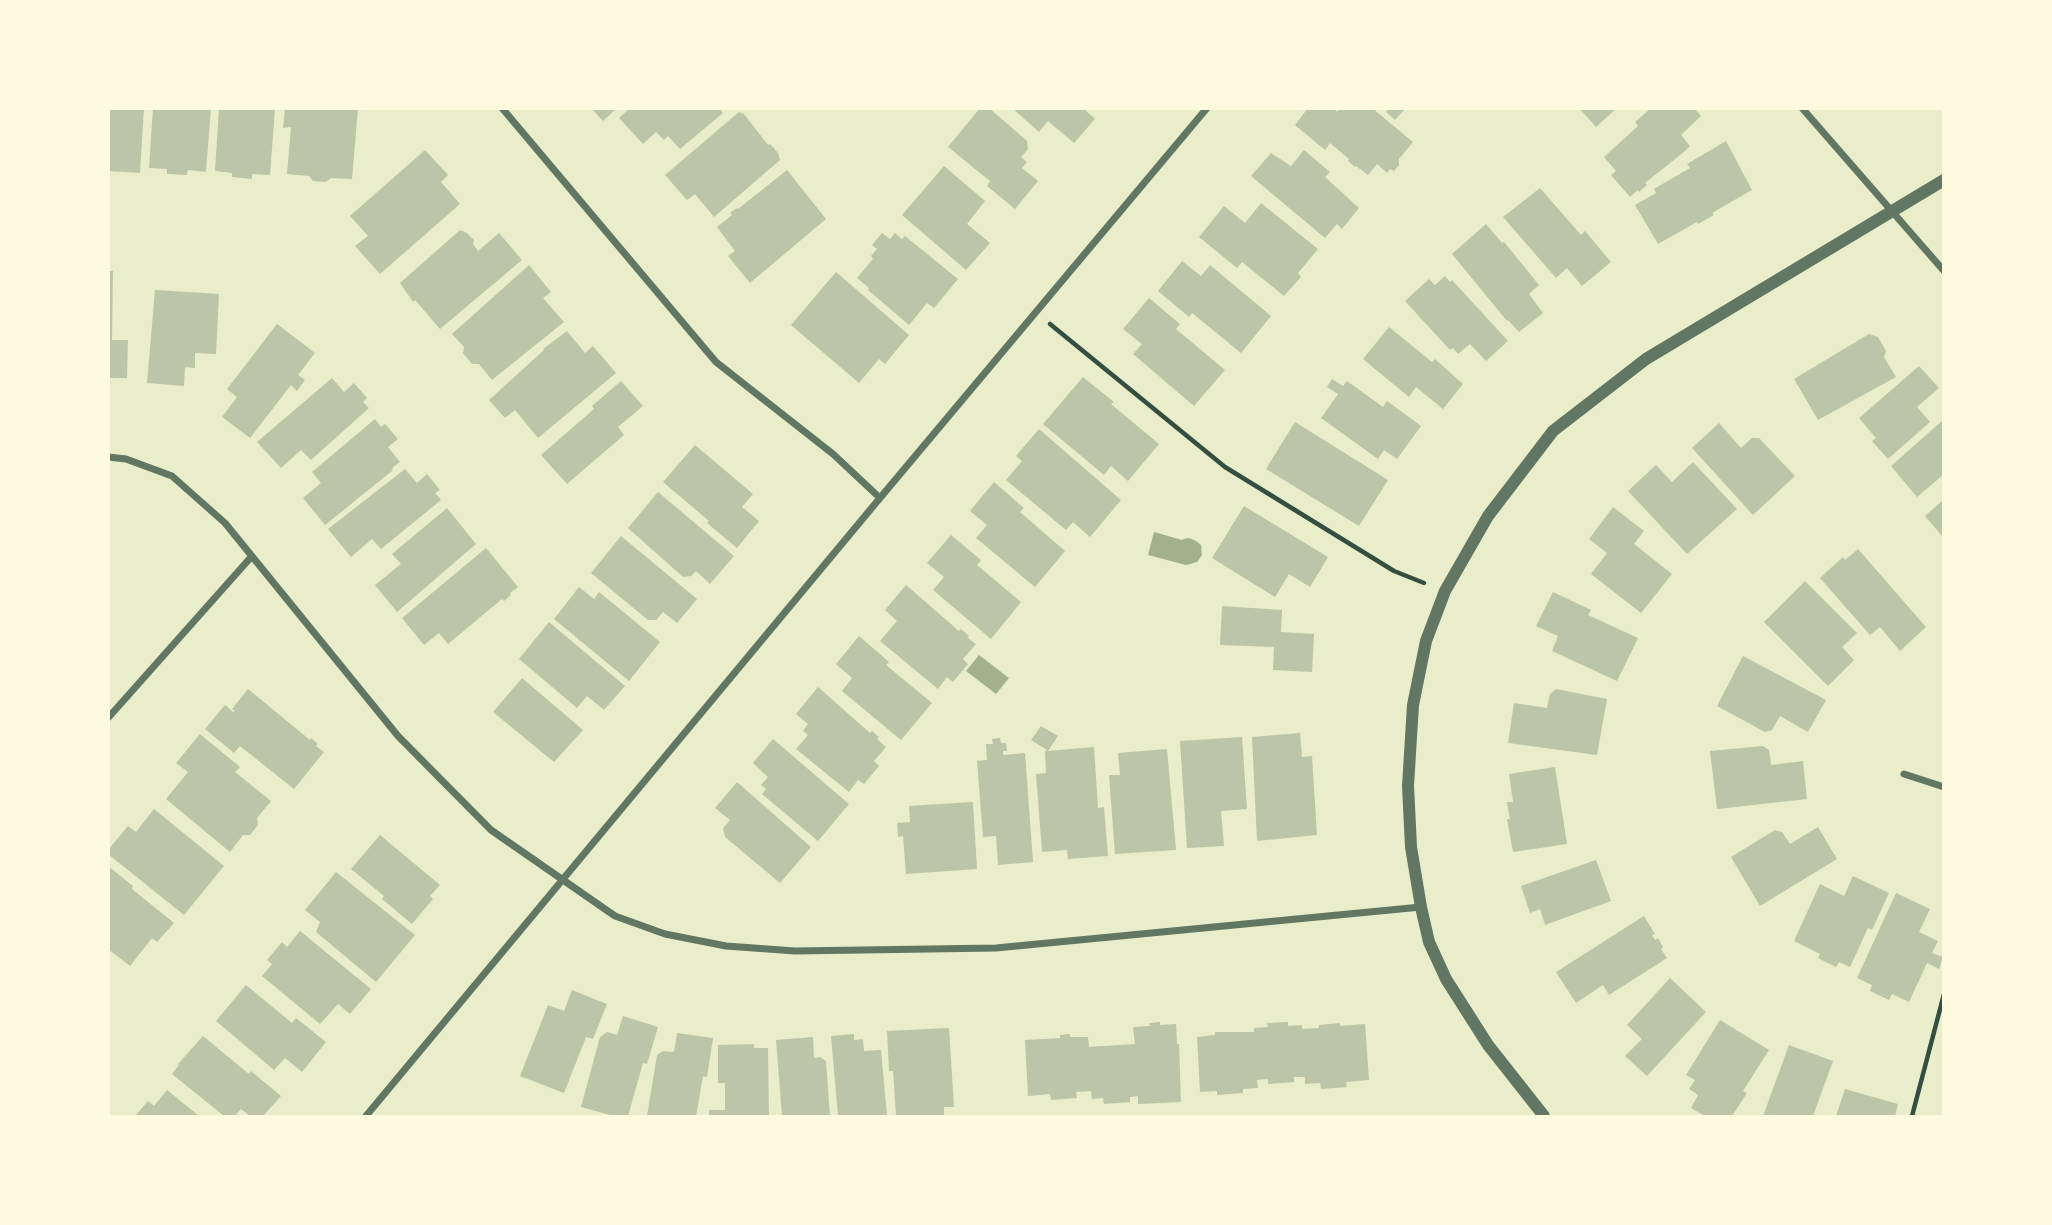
<!DOCTYPE html>
<style>
body{margin:0}
#map{position:relative;width:2052px;height:1225px;overflow:hidden;background:#e9edc9;font-family:Quicksand,sans-serif}
canvas{display:block}
.frame{position:absolute;inset:0;border:110px solid #fefae0;pointer-events:none}
</style>
<div id="map">
<canvas width="2052" height="1225"></canvas>
<div class="frame"></div>
</div>
<script>
const context = document.querySelector('canvas').getContext('2d');
context.lineJoin = 'round';
function fill(path, color) {
  context.fillStyle = color;
  context.fill(path, 'evenodd');
}
function trace(path, color, width, dash) {
  context.strokeStyle = color;
  context.lineWidth = width;
  context.lineCap = dash ? 'butt' : 'round';
  context.setLineDash(dash || []);
  context.stroke(path);
}
fill(new Path2D(`
 M1154 532 1182 540C1189 536 1195 540 1201 545L1202 555 1197 562 1186 565 1148 555Z
 M979 655 1009 678 996 694 966 671Z`), '#a3b18a');
fill(new Path2D(`
 M108 108H144L140 173 108 171Z
 M153 108H211L206 172 188 170 187 175 167 174V169L149 168Z
 M219 108H275L270 175 252 174V179L232 177V173L215 171Z
 M285 108H358L352 179 331 178 326 182 313 181 309 176 287 174 291 127 283 128Z
 M591 108H617L603 121Z
 M630 108H719L723 113 680 149 668 136 664 140 656 132 643 144 619 118Z
 M980 108H989L1027 141 1028 149 1021 157 1027 162 1022 168 1038 181 1015 209 987 186 990 181 948 147Z
 M1012 108H1083L1095 119 1074 143 1048 121 1039 132Z
 M1308 108H1334L1337 112 1340 108H1372L1413 142 1399 159V165L1394 171 1390 169 1387 173 1377 164 1368 175 1356 166 1355 167 1348 161 1349 159 1330 143 1325 150 1295 125Z
 M1389 108H1406L1395 120 1386 112Z
 M1579 108H1617L1596 127Z
 M1651 108H1694L1701 116 1681 135 1690 146 1684 152 1645 183 1647 185 1639 192 1638 190 1630 197 1611 175 1616 171 1604 157 1638 126 1635 122Z
 M739 112 744 114 768 145 770 144 778 153 780 160 714 217 695 194 687 200 665 175Z
 M1726 141 1752 190 1712 213 1714 215 1698 224 1697 222 1658 244 1635 205 1656 193 1654 189 1690 168 1687 164Z
 M425 150 448 175 441 182 460 204 380 274 355 246 368 236 350 216Z
 M1304 150 1330 172 1325 177 1359 208 1342 229 1337 224 1325 238 1251 176 1271 153 1291 166Z
 M944 166 985 201 967 224 990 243 966 270 902 215Z
 M787 170 826 219 750 283 728 256 735 251 717 227 732 215 730 213 737 208 738 209Z
 M1540 188 1581 235 1585 231 1611 262 1582 286 1567 268 1556 278 1503 217Z
 M1261 203 1318 249 1298 273 1301 277 1284 296 1242 262 1237 268 1199 237 1224 206 1245 223Z
 M1486 224 1502 243 1504 242 1539 285 1529 294 1543 313 1519 332 1508 320 1507 321 1452 254Z
 M460 230 467 233 474 240 473 244 478 251 499 233 522 260 440 329 415 300 413 302 400 283Z
 M882 233 890 239 895 233 902 239 905 236 958 279 934 308 927 303 909 325 868 290 869 288 857 278 873 259 871 256 877 249 872 245Z
 M1182 261 1201 276 1210 265 1271 316 1241 353 1192 313 1189 317 1158 291Z
 M529 265 551 292 543 298 564 322 492 380 479 364H472L463 353 464 347 452 334Z
 M108 271H113L112 340H128L127 378H108Z
 M836 272 909 335 885 364 879 359 859 383 791 325Z
 M1445 276 1450 282 1452 280 1508 341 1486 361 1470 344 1458 354 1453 348 1450 350 1405 301 1429 279 1435 285Z
 M155 290 219 294 216 354 195 353V368L185 367 184 386 147 383Z
 M1149 298 1180 324 1176 329 1225 370 1194 406 1133 354 1142 344 1123 329Z
 M277 324 315 353 298 375 305 380 297 391 291 385 250 438 222 417 237 397 227 389Z
 M1389 327 1432 362 1435 359 1463 384 1443 409 1416 387 1409 397 1363 359Z
 M567 331 585 353 593 346 616 373 538 438 515 410 505 418 489 400 544 350 543 349Z
 M1869 334 1878 337 1886 351 1884 357 1896 377 1818 420 1794 379Z
 M1919 366 1939 388 1917 407 1930 422 1888 459 1872 441 1876 438 1859 418Z
 M1083 377 1114 402 1111 404 1159 444 1128 481 1111 466 1104 475 1043 424Z
 M332 378 344 392 354 383 367 398 363 402 369 408 311 460 301 450 281 468 257 442Z
 M1332 379 1343 386 1347 381 1383 407 1387 401 1421 426 1397 459 1384 450 1378 459 1321 418 1338 394 1327 387Z
 M621 381 643 406 618 427 624 435 567 484 541 455 594 409 592 406Z
 M375 419 381 427 385 424 398 439 388 447 400 462 393 467 392 471 325 525 303 498 321 483 312 472Z
 M1943 420V475L1917 497 1891 466Z
 M1295 422 1388 480 1359 526 1266 469Z
 M1719 423 1741 448 1752 438H1759L1795 476 1753 515 1692 448Z
 M1039 429 1121 500 1090 537 1073 522 1066 530 1006 480 1022 461 1016 456Z
 M695 445 753 494 742 507 759 521 737 548 707 523 709 521 663 482Z
 M1693 462 1737 509 1687 554 1628 491 1656 465 1672 482Z
 M405 469 417 483 427 474 440 490 435 493 441 500 381 549 372 539 351 557 328 529Z
 M994 482 1024 508 1020 512 1065 551 1035 587 976 538 987 525 970 511Z
 M658 492 734 556 710 584 696 571 691 576 683 577 628 528Z
 M1943 500V537L1925 516Z
 M1244 506 1328 557 1310 587 1289 574 1275 597 1212 558Z
 M1613 507 1644 531 1634 544 1672 574 1641 613 1591 574 1607 553 1589 539Z
 M447 508 476 544 397 612 375 585 401 564 392 554Z
 M951 535 981 560 977 565 1021 602 991 639 933 590 944 577 927 563Z
 M621 536 697 599 677 623 663 612 656 620H648L591 573Z
 M486 548 518 587 510 593 511 595 504 601 502 599 448 644 439 633 424 645 402 618Z
 M1858 549 1926 627 1900 651 1880 627 1870 635 1820 578 1843 557 1845 560Z
 M1805 581 1857 633 1842 647 1854 660 1828 686 1764 622Z
 M906 585 959 631 961 629 969 636 968 638 976 644 963 659 968 664 953 682 947 677 938 689 880 641 897 621 885 610Z
 M579 587 594 599 599 592 660 642 629 681 554 619Z
 M1553 592 1591 610 1588 615 1638 638 1617 681 1552 651 1558 636 1536 626Z
 M1222 606 1282 610 1281 632 1314 634 1312 672 1273 670 1274 647 1220 645Z
 M549 622 625 686 604 710 587 696 577 708 519 659Z
 M859 636 889 662 886 665 932 703 901 740 842 691 852 678 836 664Z
 M1743 656 1826 700 1808 732 1780 716 1772 730 1765 732 1717 706Z
 M522 678 583 730 554 762 493 712Z
 M818 687 870 733 872 731 879 737 877 739 886 747 874 761 879 766 864 784 858 780 849 792 796 749 808 735 803 731 808 724 796 714Z
 M248 689 310 740 311 738 318 744 316 746 324 752 294 789 240 746 234 753 205 729 225 705 233 712 235 711 232 709Z
 M1556 689 1607 699 1597 755 1508 743 1514 703 1547 708 1550 694Z
 M1041 726 1058 736 1048 751 1094 747 1098 808 1104 807 1108 856 1068 859 1067 850 1042 852 1036 774 1046 773 1045 751 1047 750 1031 740Z
 M1300 733 1302 757 1312 756 1317 835 1257 841 1252 737Z
 M200 734 240 767 235 772 271 801 257 818 258 825 250 835H243L230 852 166 799 188 772 176 763Z
 M1242 737 1247 809 1221 811 1224 846 1187 848 1180 741Z
 M1000 738 1001 743H1006L1007 751H1003V755L1025 753 1033 862 998 865 996 836 983 837 977 761 987 760 986 744H993L992 739Z
 M773 739 849 804 818 841 762 794 766 789 761 785 768 777 753 763Z
 M1763 746 1769 750 1771 765 1803 761 1807 799 1717 809 1710 751Z
 M1167 749 1176 850 1115 854 1109 775H1120L1118 753Z
 M1555 767 1567 844 1513 852 1507 819H1510L1507 802H1513L1509 774Z
 M737 782 811 847 780 883 725 837 723 828 730 820 715 808Z
 M973 802 977 869 906 874 903 836 898 837 897 823 910 822 909 806Z
 M154 809 224 866 184 915 108 854V850L128 826 136 832Z
 M1818 827 1837 859 1760 906 1731 857 1775 830 1782 832 1790 844Z
 M380 835 440 885 430 896 433 899 412 924 382 899 384 896 351 869Z
 M1596 860 1611 901 1545 925 1540 909 1530 913 1521 886Z
 M108 866 133 886 132 889 174 923 157 942 152 938 130 966 108 949Z
 M336 872 415 935 376 982 316 932 320 922 305 910Z
 M1853 876 1889 893 1872 930 1868 928 1850 967 1839 962 1836 967 1818 958 1820 954 1794 941 1820 884 1844 896Z
 M1896 893 1930 909 1919 932 1938 941 1932 953 1943 957 1939 969 1927 963 1909 1002 1892 994 1889 1000 1870 991 1872 985 1857 978Z
 M1644 916 1655 934 1652 935 1655 940 1658 938 1663 947 1661 949 1667 958 1609 995 1603 985 1576 1003 1556 972Z
 M300 931 371 989 350 1014 338 1004 320 1024 262 976 272 964 267 960 282 942 287 947Z
 M1670 978 1706 1012 1647 1076 1625 1056 1642 1039 1627 1025Z
 M246 985 292 1023 296 1018 326 1042 302 1072 285 1058 274 1070 216 1021Z
 M572 990 607 1004 593 1039 586 1037 564 1093 520 1076 548 1005 564 1011Z
 M623 1016 658 1027 647 1064 643 1063 628 1116H614L581 1107 600 1037 607 1032 617 1035Z
 M1720 1020 1769 1050 1743 1091 1747 1093 1732 1116H1705L1691 1108 1698 1095 1689 1089 1695 1080 1686 1075Z
 M1160 1022V1025L1176 1024 1177 1044H1179L1181 1102 1138 1104V1096L1130 1097V1102L1104 1104 1103 1098 1092 1099 1091 1091 1076 1092 1077 1098 1051 1100 1050 1094 1028 1096 1025 1040 1060 1038V1035L1070 1034V1037H1088L1089 1047 1135 1044 1133 1027 1150 1026 1149 1023Z
 M1288 1022V1026L1302 1025V1029L1319 1028V1025L1330 1024 1340 1023V1026L1365 1024 1369 1080 1346 1082 1347 1087 1321 1089 1320 1083 1305 1084V1077H1294V1082L1268 1084V1079L1257 1080 1258 1088 1243 1089V1093L1217 1095V1091L1200 1092 1197 1037 1215 1035V1032H1254V1028L1268 1027 1267 1023Z
 M949 1028 954 1107H944V1116H896L893 1071H889L887 1031Z
 M677 1033 713 1038 707 1077 703 1076 696 1116H647L657 1055 663 1051 674 1052Z
 M854 1034V1040L863 1039 864 1051 881 1050 887 1116H838L831 1036Z
 M203 1036 249 1074 251 1071 281 1096 263 1116H250L241 1109 235 1116H224L172 1074 179 1065 178 1064Z
 M813 1037 814 1058 820 1057 826 1061 830 1116H782L776 1040Z
 M754 1044V1048H768L769 1116H709V1110H725V1083H718V1045Z
 M1789 1045 1833 1061 1813 1116H1763Z
 M1845 1089 1898 1104 1895 1116H1836Z
 M167 1090 199 1116H135L148 1101 154 1106Z`), '#bcc5a7');
trace(new Path2D(`
 M1050 324 1225 467 1394 571 1424 583
 M1912 1116 1944 994`), '#344e41', 4.5);
trace(new Path2D(`
 M502 108 716 362 833 454 880 498
 M1802 108 1944 271
 M108 457 126 459 172 476 225 523 398 736 491 830 615 916 665 934 726 946 795 951 996 948 1421 907
 M108 718 252 556
 M1904 774 1944 787
 M366 1116 880 498 1207 108`), '#617663', 7);
trace(new Path2D(`
 M1544 1116 1488 1045 1446 979 1429 942 1421 907 1411 847 1408 786 1413 705 1426 641 1445 591 1488 516 1553 431 1646 359 1944 180`), '#617663', 12);
</script>
